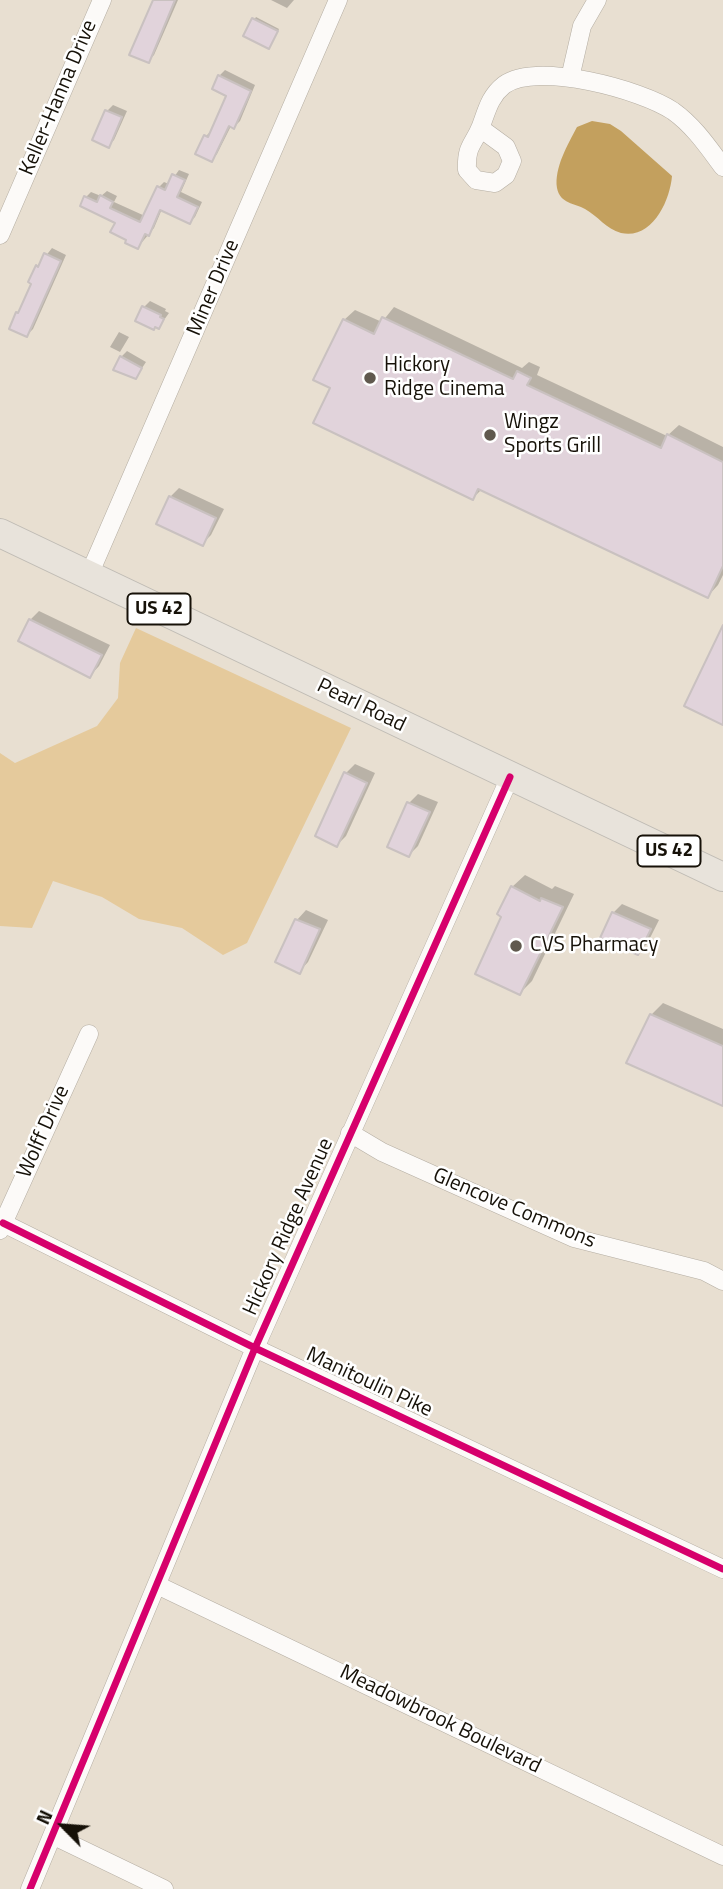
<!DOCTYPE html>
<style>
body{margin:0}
#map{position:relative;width:723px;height:1889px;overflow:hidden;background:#e8dfd1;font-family:"Titillium Web",sans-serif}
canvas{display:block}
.north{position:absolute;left:28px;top:1791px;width:70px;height:70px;-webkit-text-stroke:5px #fff;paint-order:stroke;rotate:295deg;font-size:19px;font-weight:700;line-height:28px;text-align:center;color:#161108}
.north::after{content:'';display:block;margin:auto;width:24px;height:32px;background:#161108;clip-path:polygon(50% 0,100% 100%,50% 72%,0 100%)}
</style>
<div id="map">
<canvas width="723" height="1889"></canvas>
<div class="north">N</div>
</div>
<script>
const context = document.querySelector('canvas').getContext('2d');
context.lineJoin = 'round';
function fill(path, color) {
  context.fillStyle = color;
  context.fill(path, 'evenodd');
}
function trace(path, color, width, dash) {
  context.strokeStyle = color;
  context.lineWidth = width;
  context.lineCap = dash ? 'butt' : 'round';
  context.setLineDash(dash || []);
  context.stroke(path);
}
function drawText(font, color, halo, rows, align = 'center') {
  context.font = font + ' "Titillium Web",sans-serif';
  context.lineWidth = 5;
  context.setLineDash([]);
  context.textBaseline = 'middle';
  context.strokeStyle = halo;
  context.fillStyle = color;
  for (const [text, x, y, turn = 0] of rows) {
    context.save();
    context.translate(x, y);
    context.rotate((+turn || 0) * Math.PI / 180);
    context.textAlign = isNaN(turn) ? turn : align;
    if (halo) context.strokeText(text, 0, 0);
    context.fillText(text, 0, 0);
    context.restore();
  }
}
fill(new Path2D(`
 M136 628 351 728 247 943 223 955 182 928 139 919 102 897 53 881 32 928 0 926V753L15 763 97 726 118 698 120 663Z`), '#e5ca9c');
fill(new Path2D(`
 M592 121 610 124 621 131 672 176C670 201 652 240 621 233 606 229 598 216 585 209 575 203 560 204 557 188 554 168 568 144 577 127Z`), '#c3a05e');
fill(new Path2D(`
 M156 0H178L154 55 148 61Z
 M271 0H294L287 8Z
 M256 17 279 29 271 45 254 20Z
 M225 70 255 85 240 121 234 127 231 126 217 154 212 160 206 136 212 130 229 95 219 76Z
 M113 105 127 111 114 140 108 146 107 111Z
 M179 170 189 174 181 192 202 202 195 217 190 222 162 209 154 228 138 247 128 239 117 222 86 197 91 192 101 196 107 191 117 196 114 202 145 216 159 187 164 182 169 184Z
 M52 248 66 255 33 329 27 335 18 313 23 308 33 283 37 267Z
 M150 301 166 309 165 311 169 313 159 327 144 307Z
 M394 307 522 368 529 362 540 367 537 375 667 436 679 425 723 447V575L718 585 708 596 482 489 473 498 332 387 344 320 355 310 382 322Z
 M119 332 129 337 120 352 110 347Z
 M127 351 146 362 136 377 121 357Z
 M179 488 224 509 211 535 202 544 170 497Z
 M39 611 110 645 99 666 90 676 30 620Z
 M355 764 375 773 346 836 337 845 346 773Z
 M418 794 438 802 418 846 409 855V803Z
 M525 875 552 889 555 886 574 894 532 981 520 993 503 916 512 887Z
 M622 904 659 920 647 944 637 953 613 913Z
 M306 910 328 920 308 962 299 972 277 961 297 920Z
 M663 1003 723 1029V1105L651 1015Z`), '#0003');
const building = new Path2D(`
 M153 0H175L149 63 129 55Z
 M252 18 278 31 269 49 243 36Z
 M218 75 251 91 234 129 229 126 212 162 195 154 204 135 208 137 226 96 212 89Z
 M105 110 122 117 109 148 92 140Z
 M172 174 185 180 177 197 198 207 190 224 160 210 149 236 145 234 138 249 125 243 126 240 110 232 115 223 80 206 84 196 97 202 100 195 113 202 110 208 140 222 157 186 165 190Z
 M44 253 61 261 27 337 9 329 16 312 18 313 31 284 28 282 36 265 38 267Z
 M142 306 161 315 160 317 164 319 159 329 155 327 154 330 135 321Z
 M382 317 513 379 517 371 531 378 527 385 661 448 667 434 723 462V566L708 598 478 489 473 500 313 423 330 388 313 380 343 319 374 334Z
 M120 356 142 368 136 379 113 370Z
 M169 496 216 518 203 546 156 524Z
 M29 619 102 655 90 678 18 641Z
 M723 625V725L684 706Z
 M344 772 367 783 337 847 315 836Z
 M407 802 430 812 409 857 387 847Z
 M511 886 540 901 541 898 563 907 520 995 475 974 501 917 497 914Z
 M612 912 651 929 638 955 600 938Z
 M295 919 320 929 300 974 275 962Z
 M650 1014 723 1046V1106L626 1063Z`);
fill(building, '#e1d3db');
trace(building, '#c9c1c0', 2);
const street = new Path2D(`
 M570 78 582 26 597 0
 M480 128 506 147 512 161 506 175 495 183 476 180 467 170C466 145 473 146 481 126 487 110 490 96 504 85 537 61 642 90 673 111 694 126 708 147 723 167
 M0 235 102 0
 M89 575 338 0
 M350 1133 382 1152 574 1238 704 1271 723 1281
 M3 1223 255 1348 723 1569
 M0 1230 89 1034
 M157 1585 723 1856
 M54 1836 164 1889
 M30 1889 255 1348 510 777`);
const primary = new Path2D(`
 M0 533 723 877`);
trace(street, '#b4ada2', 19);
trace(primary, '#bfbbb4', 30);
trace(street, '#fcfaf8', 18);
trace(primary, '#e8e3db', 28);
trace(new Path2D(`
 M3 1223 255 1348 723 1569
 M30 1889 255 1348 510 777`), '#d6006c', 7);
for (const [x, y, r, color] of [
 [370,378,7,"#60594e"],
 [490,435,7,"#60594e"],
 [516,946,7,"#60594e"]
]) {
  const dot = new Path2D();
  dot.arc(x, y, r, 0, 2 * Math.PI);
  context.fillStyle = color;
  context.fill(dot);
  trace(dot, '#fff', 2.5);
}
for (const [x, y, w] of [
 [159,609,63],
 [669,851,63]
]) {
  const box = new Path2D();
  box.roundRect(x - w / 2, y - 15.5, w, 31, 5);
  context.fillStyle = '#fff';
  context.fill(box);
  trace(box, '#161108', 2);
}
drawText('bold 19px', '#161108', null, [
 ["US 42",159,609],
 ["US 42",669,851]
]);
drawText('21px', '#161108', '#fff', [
 ["Keller-Hanna Drive",59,98,-67],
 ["Miner Drive",214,288,-67],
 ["Pearl Road",361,706,26],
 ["Wolff Drive",44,1132,-66],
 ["Glencove Commons",514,1209,23],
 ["Hickory Ridge Avenue",289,1227,-66],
 ["Manitoulin Pike",369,1383,25],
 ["Meadowbrook Boulevard",440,1720,26]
]);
drawText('21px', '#161108', '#fff', [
 ["Hickory",384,366],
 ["Ridge Cinema",384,390],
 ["Wingz",504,423],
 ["Sports Grill",504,447],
 ["CVS Pharmacy",530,946]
], 'left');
</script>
